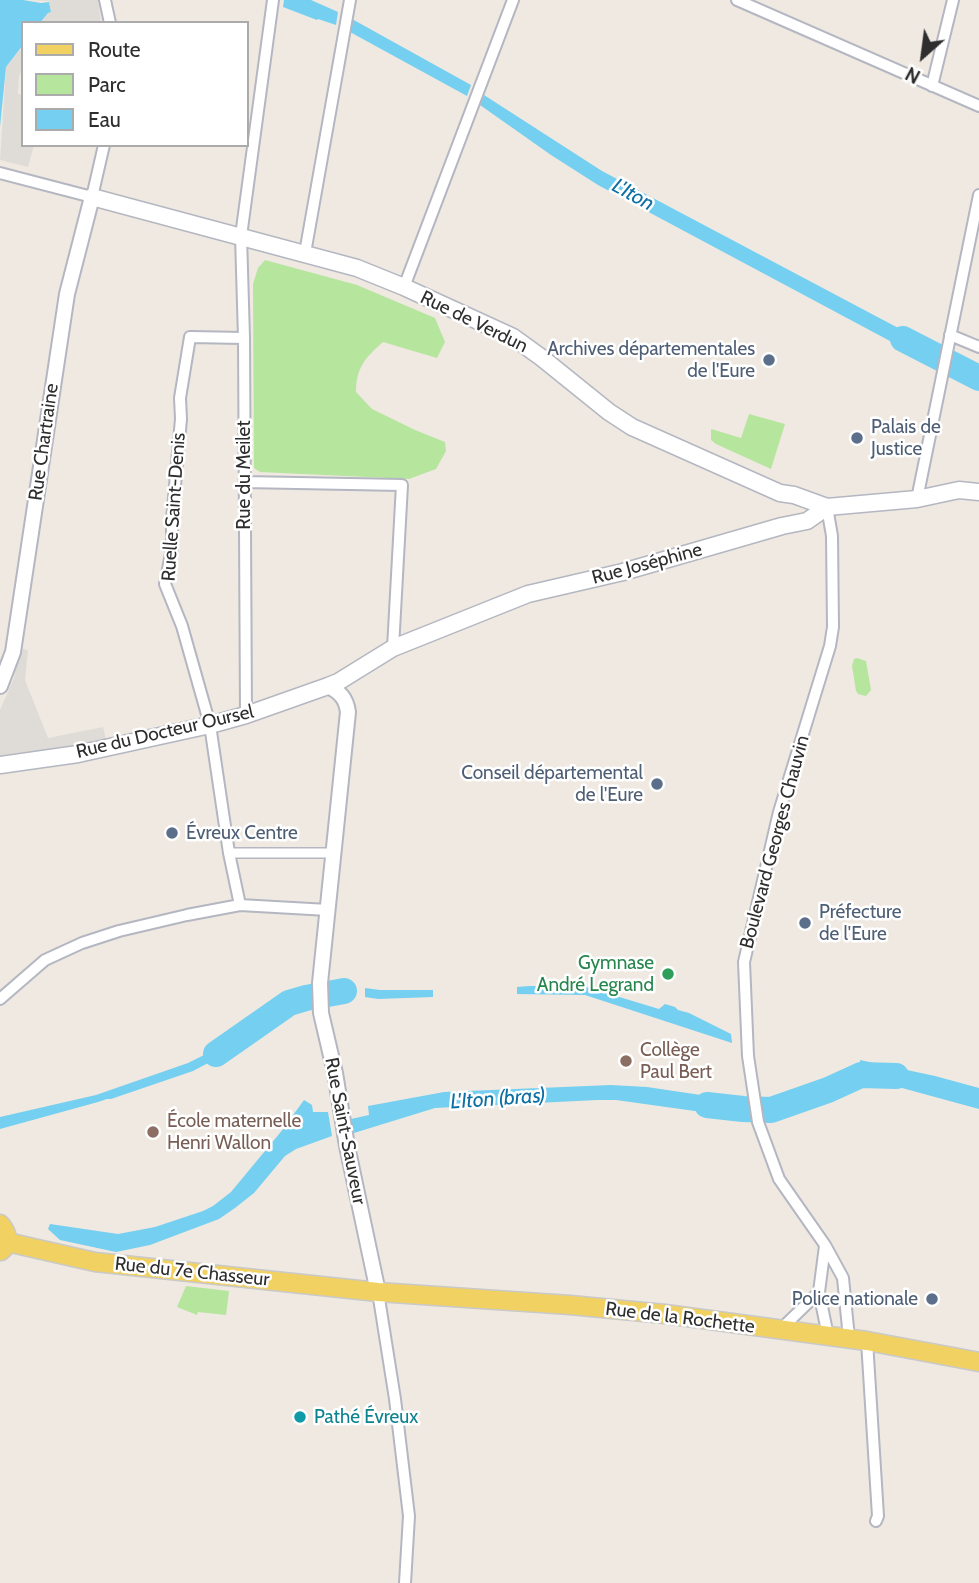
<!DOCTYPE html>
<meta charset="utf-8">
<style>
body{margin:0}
#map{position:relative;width:979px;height:1583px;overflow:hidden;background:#efe9e1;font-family:Cabin,sans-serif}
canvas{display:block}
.legend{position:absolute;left:21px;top:21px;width:228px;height:126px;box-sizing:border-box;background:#fff;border:2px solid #ababab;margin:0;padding:9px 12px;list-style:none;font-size:21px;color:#2e2e2e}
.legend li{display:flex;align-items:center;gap:14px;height:35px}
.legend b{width:35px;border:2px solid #ababab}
.north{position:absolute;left:888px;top:21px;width:70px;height:70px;-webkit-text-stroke:5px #fff;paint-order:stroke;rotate:208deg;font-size:19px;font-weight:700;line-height:28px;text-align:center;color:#2e2e2e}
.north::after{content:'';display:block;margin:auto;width:24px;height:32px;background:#2e2e2e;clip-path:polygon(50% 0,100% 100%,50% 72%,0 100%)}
</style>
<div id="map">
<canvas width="979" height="1583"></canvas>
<ul class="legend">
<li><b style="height:9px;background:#f2d163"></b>Route</li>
<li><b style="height:19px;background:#b6e59e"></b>Parc</li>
<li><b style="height:19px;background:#75cff0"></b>Eau</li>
</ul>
<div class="north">N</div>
</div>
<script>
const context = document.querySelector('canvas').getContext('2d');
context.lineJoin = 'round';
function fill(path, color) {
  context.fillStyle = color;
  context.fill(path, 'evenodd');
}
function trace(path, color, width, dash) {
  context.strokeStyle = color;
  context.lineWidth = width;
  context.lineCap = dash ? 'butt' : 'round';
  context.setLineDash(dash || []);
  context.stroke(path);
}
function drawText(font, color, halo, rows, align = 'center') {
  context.font = font + ' Cabin,sans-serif';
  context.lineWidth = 5;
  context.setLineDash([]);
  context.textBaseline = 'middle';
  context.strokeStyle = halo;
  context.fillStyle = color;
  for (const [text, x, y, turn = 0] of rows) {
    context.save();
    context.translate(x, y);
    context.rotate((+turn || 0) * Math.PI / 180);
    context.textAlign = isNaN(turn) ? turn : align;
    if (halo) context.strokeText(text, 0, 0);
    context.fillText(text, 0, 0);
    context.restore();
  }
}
fill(new Path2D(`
 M265 260 357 285 435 318 445 342 437 358 383 342C366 357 356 367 356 392L372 409 415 430 445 442 446 451 436 469 409 479 260 472 254 468 253 284 258 268Z
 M749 414 785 424 771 469 716 444 711 440V429L741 438Z
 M857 658 866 661 871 690 866 696 858 694 856 691 852 666 854 659Z
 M186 1286 229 1291 226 1315 198 1312 197 1315 177 1307Z`), '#b6e59e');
fill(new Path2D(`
 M31 0H98L101 23H41L48 13 51 12 49 1Z
 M23 46V64L19 77 18 94 23 95V145H34L28 167 0 160 6 67Z
 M17 648 28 650 25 680 48 738 103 727 107 744 0 762V710L14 678Z`), '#dfdcd8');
fill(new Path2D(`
 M0 0H23L41 3 49 2 51 12 48 13 40 23H23V45L6 67 0 127Z
 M284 0H311L338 12 336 25 318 19 317 20 283 7Z
 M352 19 471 85 467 96 350 32Z
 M484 95 602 171 936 348 933 364 598 185 551 155 480 105Z
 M955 359 979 370V385L952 373Z
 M529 986H583L659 1009 665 1004 675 1007 678 1010 689 1013 731 1034 732 1043 585 995 517 994V987Z
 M365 988 380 990H433V997L378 999 365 997Z
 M298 992H305L307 1006 285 1012 252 1034 248 1028Z
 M243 1032 247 1038 227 1053 193 1071 111 1099H107L98 1102 0 1129V1117L96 1095 188 1063 224 1045 223 1043Z
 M860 1060 935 1076 979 1088V1109L891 1085 876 1083 862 1085Z
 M827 1083 828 1099 785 1114 774 1120 769 1099 794 1096Z
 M611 1085 647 1087 741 1101 745 1118 616 1100H597L435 1108 354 1133 351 1119 369 1115 368 1106 444 1092Z
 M304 1100 312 1105 313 1112H328L332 1136 296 1149 285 1156 254 1193 235 1208 219 1219 150 1245 116 1252 60 1240 48 1229 50 1224 118 1234 155 1227 203 1211 213 1206 231 1192 284 1128H286L289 1124 288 1122Z`), '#75cff0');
trace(new Path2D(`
 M903 339 979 378
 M216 1054 289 1003 306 998 344 991
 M707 1105 743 1109 771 1110 828 1090 861 1075 896 1076`), '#75cff0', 26);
const pedestrian = new Path2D(`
 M229 853H334`);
const minor = new Path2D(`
 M105 0 110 23
 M737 0 979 106
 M932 86 953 0
 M0 173 92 197 104 145
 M305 253 350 0
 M404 287 513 0
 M950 335 979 347
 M244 482 402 485 393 648
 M917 499 979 195
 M827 507 832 536 833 627 830 646 779 812 744 962 748 1056 758 1122 779 1179 825 1245 843 1278 849 1338
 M246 715 244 338 241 236 273 0
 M240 905 229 853 210 725 182 626 165 584 172 549V519L181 419 180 398 190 337 244 338
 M0 999 45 960 82 943 119 931 187 915 240 905 328 910
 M825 1246 819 1292 828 1336
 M378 1292 395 1399 409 1516 405 1583
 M781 1329 819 1292
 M867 1341 878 1516 876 1521`);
const tertiary = new Path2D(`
 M0 686 13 652 67 294 92 197
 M328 686C340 692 346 698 348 712L320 983 321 1013 335 1073 347 1146 378 1292`);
const secondary = new Path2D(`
 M92 197 357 268 404 287 513 337 542 358 609 412 632 427 780 493 794 495 827 507
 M0 765 78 754 210 725 246 715 328 686 338 682 393 648 528 594 623 572 782 526 807 521 827 507 917 499 959 490 979 492`);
const primary = new Path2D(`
 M0 1224C7 1232 11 1243 1 1251
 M7 1242 95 1262 378 1292 570 1305 665 1314 867 1341 979 1362`);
trace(pedestrian, '#b4b7c1', 12);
trace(minor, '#b4b7c1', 14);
trace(tertiary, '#b4b7c1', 18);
trace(secondary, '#b4b7c1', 19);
trace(primary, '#c9c9c9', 21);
trace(pedestrian, '#fff', 9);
trace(minor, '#fff', 10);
trace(tertiary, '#fff', 14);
trace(secondary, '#fff', 16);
trace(primary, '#f2d163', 18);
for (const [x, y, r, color] of [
 [769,360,7,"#5c6f8a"],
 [857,438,7,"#5c6f8a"],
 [657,784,7,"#5c6f8a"],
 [172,833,7,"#5c6f8a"],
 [805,923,7,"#5c6f8a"],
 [668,974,7,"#2e9e5b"],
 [626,1061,7,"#8d6e63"],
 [153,1132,7,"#8d6e63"],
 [932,1299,7,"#5c6f8a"],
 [300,1417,7,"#0f9aa8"]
]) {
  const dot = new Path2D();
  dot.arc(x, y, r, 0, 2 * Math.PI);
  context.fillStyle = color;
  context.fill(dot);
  trace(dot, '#fff', 2.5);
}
drawText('19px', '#2e2e2e', '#fff', [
 ["Rue de Verdun",474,322,26],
 ["Rue Chartraine",44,442,-82],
 ["Rue du Meilet",244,475,-90],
 ["Ruelle Saint-Denis",174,507,-86],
 ["Rue Joséphine",647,564,-15],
 ["Rue du Docteur Oursel",165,732,-13],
 ["Boulevard Georges Chauvin",775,842,-75],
 ["Rue Saint-Sauveur",345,1131,79],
 ["Rue du 7e Chasseur",192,1272,6],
 ["Rue de la Rochette",680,1318,7]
]);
drawText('19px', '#4e5e75', '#fff', [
 ["Archives départementales",755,349],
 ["de l'Eure",755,371],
 ["Palais de",871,427,"left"],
 ["Justice",871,449,"left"],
 ["Conseil départemental",643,773],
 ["de l'Eure",643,795],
 ["Évreux Centre",186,833,"left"],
 ["Préfecture",819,912,"left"],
 ["de l'Eure",819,934,"left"],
 ["Police nationale",918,1299]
], 'right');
drawText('19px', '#27864d', '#fff', [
 ["Gymnase",654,963],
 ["André Legrand",654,985]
], 'right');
drawText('19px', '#785e54', '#fff', [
 ["Collège",640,1050],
 ["Paul Bert",640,1072],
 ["École maternelle",167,1121],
 ["Henri Wallon",167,1143]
], 'left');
drawText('19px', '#0d838f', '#fff', [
 ["Pathé Évreux",314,1417]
], 'left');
drawText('italic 21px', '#0d6fa3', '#fff', [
 ["L'Iton",633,195,29],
 ["L'Iton (bras)",498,1099,-4]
]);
</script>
